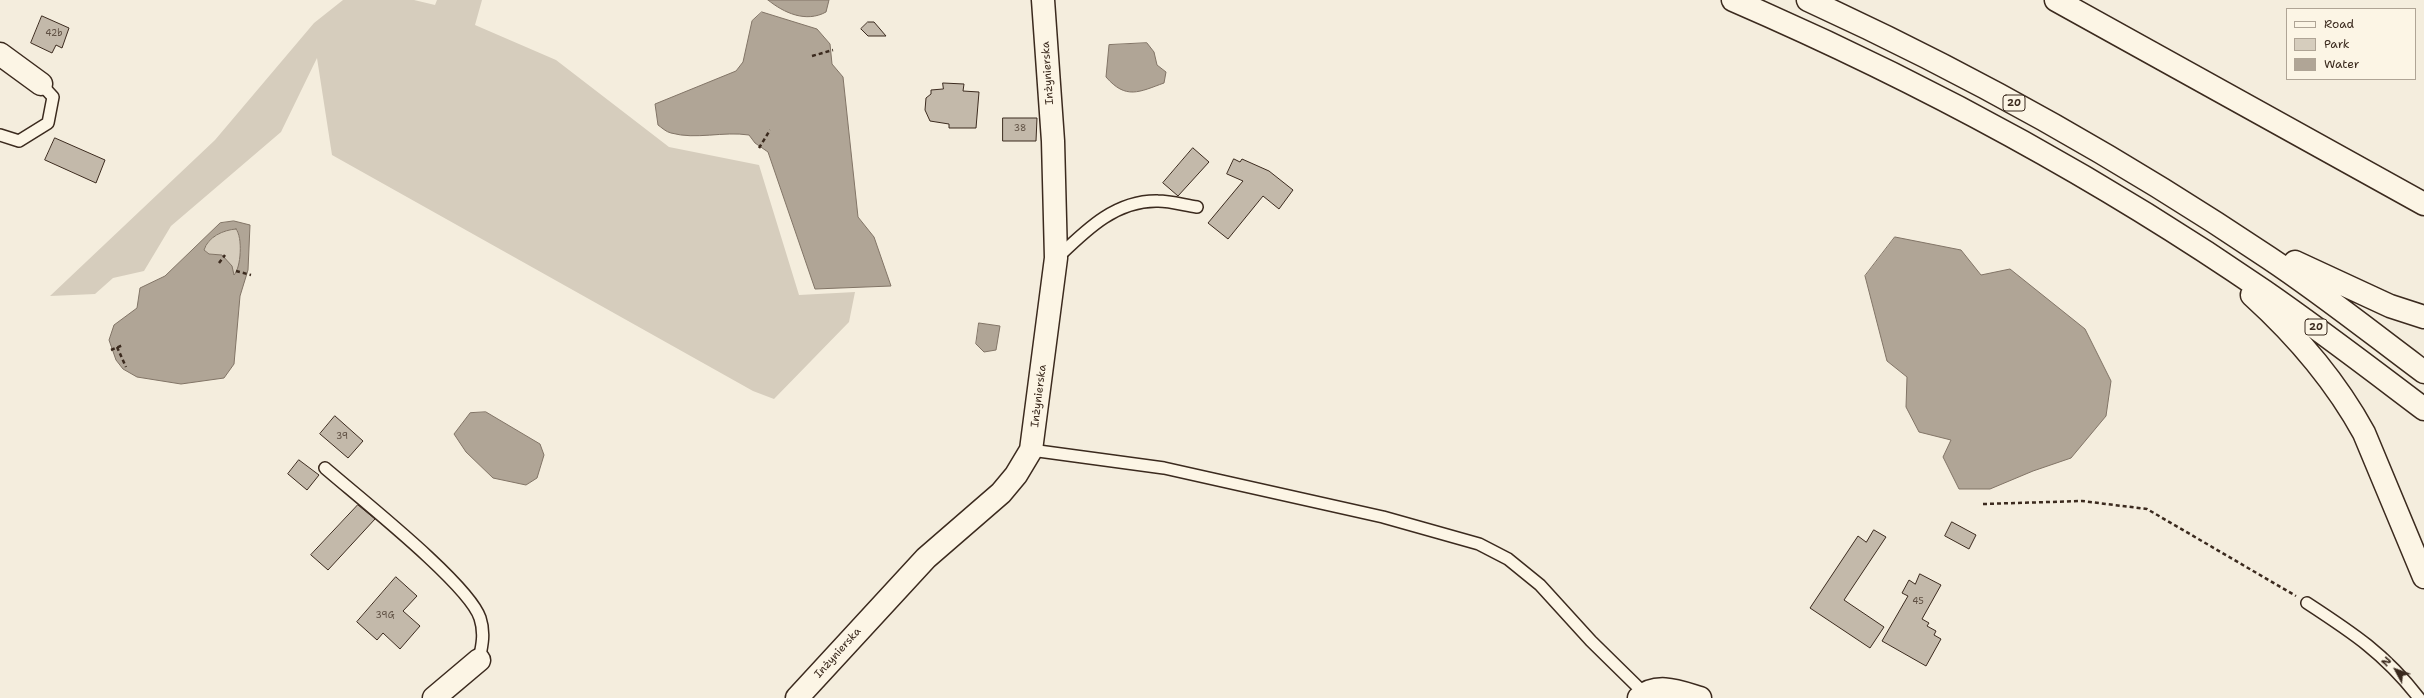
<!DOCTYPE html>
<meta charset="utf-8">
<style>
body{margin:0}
#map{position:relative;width:2424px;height:698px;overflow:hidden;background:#f4eddd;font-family:"Shantell Sans",sans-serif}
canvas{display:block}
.legend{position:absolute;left:2286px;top:8px;width:130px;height:72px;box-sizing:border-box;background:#fcf5e5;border:1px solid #afa495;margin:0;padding:5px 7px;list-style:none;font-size:12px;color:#3b2a1e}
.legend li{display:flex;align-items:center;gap:8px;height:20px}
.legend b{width:20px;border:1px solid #afa495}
.north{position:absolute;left:2376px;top:650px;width:40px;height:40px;-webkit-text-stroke:3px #fcf5e5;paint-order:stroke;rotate:311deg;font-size:11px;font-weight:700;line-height:16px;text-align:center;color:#3b2a1e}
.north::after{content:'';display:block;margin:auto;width:14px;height:18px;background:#3b2a1e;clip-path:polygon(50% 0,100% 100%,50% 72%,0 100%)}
</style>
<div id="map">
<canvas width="2424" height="698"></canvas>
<ul class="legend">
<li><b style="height:5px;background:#fcf5e5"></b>Road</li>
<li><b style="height:11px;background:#d6cdbd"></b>Park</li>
<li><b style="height:11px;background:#b0a596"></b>Water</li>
</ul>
<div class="north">N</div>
</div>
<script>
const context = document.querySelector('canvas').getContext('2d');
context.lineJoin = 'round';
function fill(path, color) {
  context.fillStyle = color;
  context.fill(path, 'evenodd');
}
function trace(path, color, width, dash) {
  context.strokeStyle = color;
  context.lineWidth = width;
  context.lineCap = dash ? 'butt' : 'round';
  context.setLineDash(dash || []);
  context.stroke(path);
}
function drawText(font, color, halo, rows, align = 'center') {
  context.font = font + ' "Shantell Sans",sans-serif';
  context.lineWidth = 4;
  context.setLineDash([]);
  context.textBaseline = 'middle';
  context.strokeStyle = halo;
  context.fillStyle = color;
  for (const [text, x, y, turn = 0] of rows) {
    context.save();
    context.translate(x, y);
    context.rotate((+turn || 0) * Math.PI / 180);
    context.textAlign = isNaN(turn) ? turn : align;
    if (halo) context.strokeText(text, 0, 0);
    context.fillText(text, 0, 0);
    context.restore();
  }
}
fill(new Path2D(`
 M343 0H414L435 5 437 0H482L475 25 556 60 669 147 759 165 799 295 855 292 849 322 774 399 753 391 332 155 317 58 281 132 171 226 144 271 113 278 95 294 50 296 215 140 314 23Z
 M236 229C243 237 241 268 234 276L222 255 209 254 204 250C208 237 223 231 236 229Z`), '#d6cdbd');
const water = new Path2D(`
 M768 0H829L826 12C806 23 784 13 768 0Z
 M762 12 817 29 830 44 832 64 843 77 858 217 874 237 891 286 815 289 768 152 755 143 749 135C723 131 696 140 671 133 666 132 661 127 658 125L655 104 736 71 743 62 752 21Z
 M1147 43 1154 52 1157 65 1166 72 1164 83C1139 92 1126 100 1106 77L1109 45Z
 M234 221 250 225 248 270 240 296 234 364 224 378 181 384 137 377 123 369 116 360 109 340 114 325 137 308 140 288 165 276 220 223ZM236 229C243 237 241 268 234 275L232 266 222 255 209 254 204 250C208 237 223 230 236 229Z
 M1895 237 1961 250 1981 275 2010 269 2085 329 2111 381 2106 416 2071 458 2033 471 1990 489H1959L1943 457 1951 440 1919 432 1906 407 1907 377 1887 361 1865 276Z
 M979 323 1000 326 996 350 984 352 976 344Z
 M486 412 540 444 544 455 537 478 526 485 493 478 466 452 454 434 470 413Z`);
fill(water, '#b0a596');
trace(water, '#817466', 1);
const building = new Path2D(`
 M42 16 69 28 62 48 56 45 52 53 31 43Z
 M868 22H874L886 36H868L861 29Z
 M943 83 964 84 963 91 979 92 976 128H949V124L930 121 925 110 926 98 931 94V90L943 89Z
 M1003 118H1037L1036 141H1003Z
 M55 138 105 160 96 183 45 160Z
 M1193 148 1209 162 1178 196 1163 183Z
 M1234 159 1240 162 1242 159 1269 171 1293 190 1279 209 1263 196 1228 239 1208 223 1243 181 1227 174Z
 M335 416 363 441 348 458 320 434Z
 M299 460 319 475 307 490 288 474Z
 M358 505 375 519 328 570 311 555Z
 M1952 522 1976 535 1969 549 1945 536Z
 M1874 530 1886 537 1844 600 1884 627 1870 648 1810 608 1858 536 1866 542Z
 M1920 574 1941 585 1922 619 1929 623 1927 626 1936 631 1934 635 1941 639 1926 666 1882 641 1908 596 1902 593 1909 580 1915 584Z
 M396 577 417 596 403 611 420 626 400 649 383 633 377 640 357 622Z`);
fill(building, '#c3b9aa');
trace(building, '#3b2a1e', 1);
const lane = new Path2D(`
 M0 135 19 141 48 123 53 97 41 84
 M1057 258C1085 231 1115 200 1158 201 1170 201 1184 205 1197 207
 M1031 450 1164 468 1383 517 1479 544 1508 559 1540 585 1591 641 1644 693
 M325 468C357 496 469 584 480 618 485 633 482 646 479 660
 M2307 603C2353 633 2385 654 2419 698`);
const street = new Path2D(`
 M2056 0 2424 204
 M0 54 41 84
 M434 698 479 660
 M797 698 926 558 1001 493 1016 475 1031 450 1056 258 1053 141 1043 0
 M1639 698C1657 682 1680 692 1700 698`);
const primary = new Path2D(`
 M1733 0C1918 80 2098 177 2264 291 2319 329 2371 369 2424 409
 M1808 0C1968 73 2123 160 2269 258 2323 294 2373 334 2424 372
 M2295 262 2390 306 2424 317
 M2252 295C2296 335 2335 380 2364 433L2424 577`);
trace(lane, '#3b2a1e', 14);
trace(street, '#3b2a1e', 25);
trace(primary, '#3b2a1e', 25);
trace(new Path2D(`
 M812 56 833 50
 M759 148 770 130
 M219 263 225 255
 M236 271 251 275
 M117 347 126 367
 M111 350 123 345
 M1983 504 2082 501 2147 509 2296 596`), '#3b2a1e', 2.5, [4, 3]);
trace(lane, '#fcf5e5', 11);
trace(street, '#fcf5e5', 22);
trace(primary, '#fcf5e5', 22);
drawText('9px', '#5d4e41', null, [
 ["42b",54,34],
 ["38",1020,129],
 ["39",342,437],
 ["45",1918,602],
 ["39G",385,616]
]);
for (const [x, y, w] of [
 [2014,103,22],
 [2316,327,22]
]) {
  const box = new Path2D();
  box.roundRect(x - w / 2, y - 8, w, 16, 3);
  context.fillStyle = '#fcf5e5';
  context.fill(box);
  trace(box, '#3b2a1e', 1);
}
drawText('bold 10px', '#3b2a1e', null, [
 ["20",2014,103],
 ["20",2316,327]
]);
drawText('11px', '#3b2a1e', '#fcf5e5', [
 ["Inżynierska",1048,73,-94],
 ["Inżynierska",1039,396,-83],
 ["Inżynierska",838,653,-48]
]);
</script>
